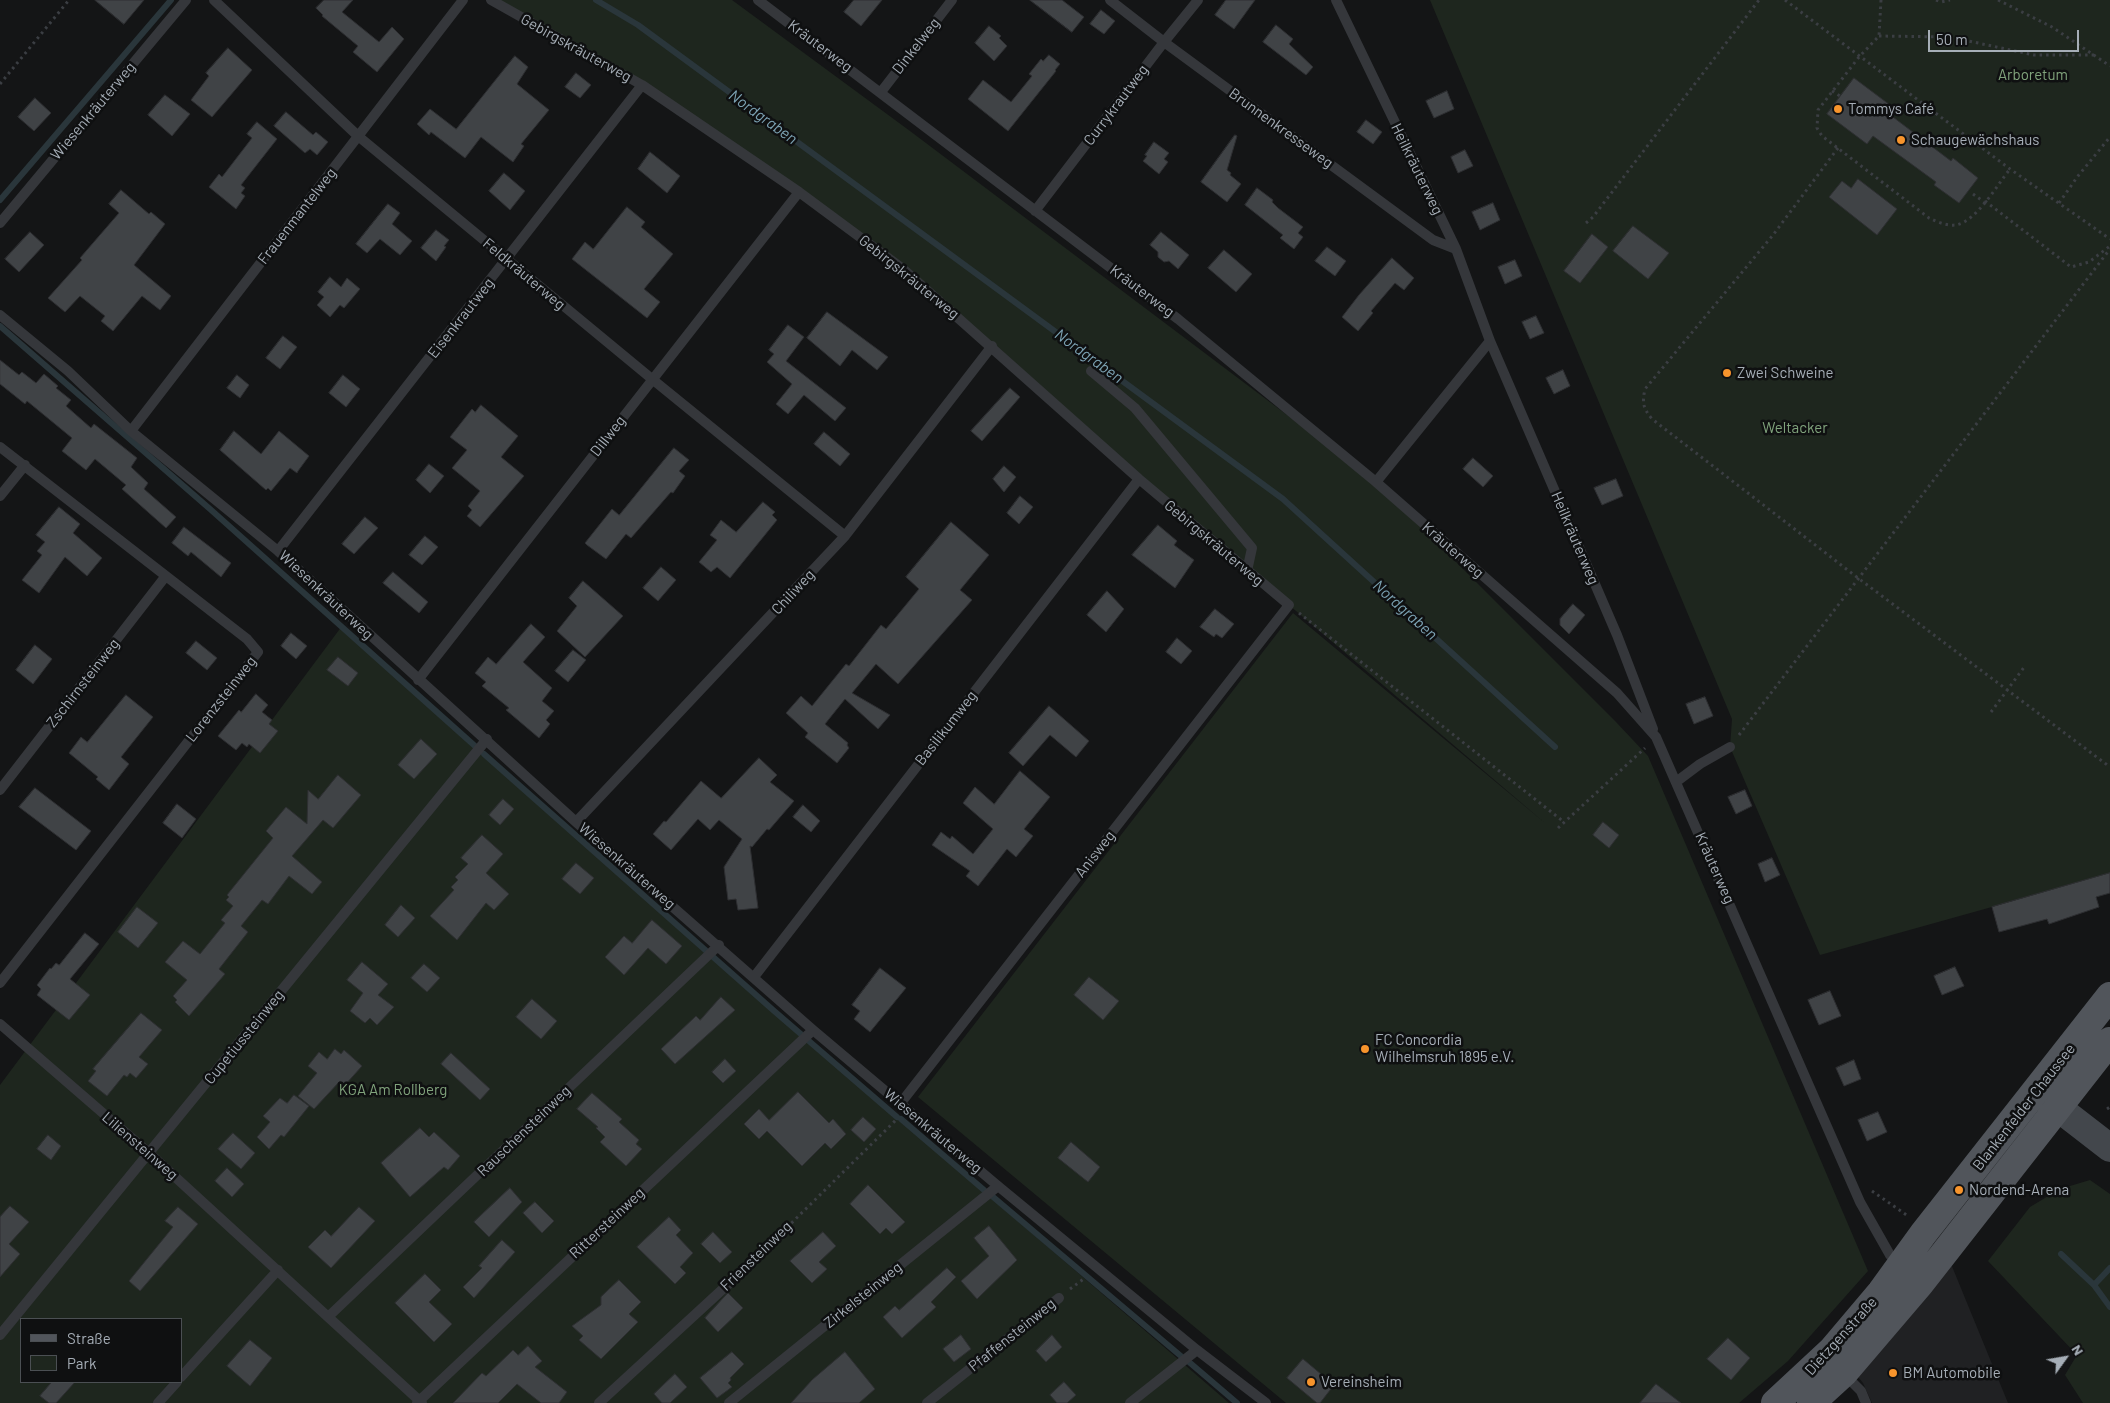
<!DOCTYPE html>
<meta charset="utf-8">
<style>
body{margin:0}
#map{position:relative;width:2110px;height:1403px;overflow:hidden;background:#141516;font-family:Barlow,sans-serif}
canvas{display:block}
.legend{position:absolute;left:20px;top:1318px;width:162px;height:65px;box-sizing:border-box;background:#0f1011;border:1px solid #4b4f53;margin:0;padding:6px 9px;list-style:none;font-size:15px;color:#a6aeb7}
.legend li{display:flex;align-items:center;gap:10px;height:25px}
.legend b{width:25px;border:1px solid #4b4f53}
.north{position:absolute;left:2040px;top:1333px;width:50px;height:50px;-webkit-text-stroke:4px #0f1011;paint-order:stroke;rotate:58deg;font-size:14px;font-weight:700;line-height:20px;text-align:center;color:#a6aeb7}
.north::after{content:'';display:block;margin:auto;width:18px;height:22px;background:#a6aeb7;clip-path:polygon(50% 0,100% 100%,50% 72%,0 100%)}
.scale{position:absolute;left:1928px;top:30px;width:151px;height:22px;box-sizing:border-box;border:2px solid #a6aeb7;border-top:0;padding-left:6px;font-size:15px;line-height:18px;white-space:nowrap;color:#a6aeb7;-webkit-text-stroke:4px #0f1011;paint-order:stroke}
</style>
<div id="map">
<canvas width="2110" height="1403"></canvas>
<ul class="legend">
<li><b style="height:6px;background:#51555b"></b>Straße</li>
<li><b style="height:14px;background:#1e261e"></b>Park</li>
</ul>
<div class="north">N</div>
<div class="scale">50 m</div>
</div>
<script>
const context = document.querySelector('canvas').getContext('2d');
context.lineJoin = 'round';
function fill(path, color) {
  context.fillStyle = color;
  context.fill(path, 'evenodd');
}
function trace(path, color, width, dash) {
  context.strokeStyle = color;
  context.lineWidth = width;
  context.lineCap = dash ? 'butt' : 'round';
  context.setLineDash(dash || []);
  context.stroke(path);
}
function drawText(font, color, halo, rows, align = 'center') {
  context.font = font + ' Barlow,sans-serif';
  context.lineWidth = 5;
  context.setLineDash([]);
  context.textBaseline = 'middle';
  context.strokeStyle = halo;
  context.fillStyle = color;
  for (const [text, x, y, turn = 0] of rows) {
    context.save();
    context.translate(x, y);
    context.rotate((+turn || 0) * Math.PI / 180);
    context.textAlign = isNaN(turn) ? turn : align;
    if (halo) context.strokeText(text, 0, 0);
    context.fillText(text, 0, 0);
    context.restore();
  }
}
fill(new Path2D(`
 M1949 1259 2008 1403H1872L1863 1383 1854 1372Z`), '#202123');
fill(new Path2D(`
 M491 0H732L910 131 1376 482 1616 722 1648 756 1868 1271 1788 1361 1739 1403H1286L918 1097 1293 613 1545 823 1289 605 903 269 642 85Z
 M1430 0H2110V874L1820 955 1730 747 1732 719Z
 M342 626 773 1010 1229 1403H0V1085ZM21 1319H181V1382H21Z
 M2090 1180 2110 1194V1403H2083L2065 1375 2077 1355 1988 1261 2030 1207 2060 1189Z`), '#1e261e');
trace(new Path2D(`
 M596 0 638 25 1283 499 1555 747
 M0 200 171 0
 M0 326 210 509 475 746
 M484 754 773 1010 897 1117
 M901 1119 984 1190
 M992 1196 1182 1357
 M2061 1254 2094 1285 2110 1307
 M2094 1285 2110 1268
 M1189 1362 1237 1403`), '#2a363b', 6);
const building = new Path2D(`
 M95 0H144L124 24Z
 M324 0H353L342 12 379 42 392 27 404 39 377 72 353 52 358 46 322 16 323 15 316 8Z
 M854 0H882L861 26 844 12Z
 M1030 0H1062L1084 17 1072 32Z
 M1226 0H1255L1234 29 1215 15Z
 M1101 10 1115 21 1104 34 1090 24Z
 M1276 25 1293 39 1289 44 1313 67 1306 75 1263 42Z
 M989 26 1001 36 999 38 1007 46 994 61 975 43Z
 M228 48 252 70 212 117 191 100 209 76 206 73Z
 M1049 55 1060 64 1055 70 1056 71 1008 131 968 99 983 80 1011 102 1032 76 1029 74 1041 59 1043 61Z
 M515 56 528 67 517 84 549 110 521 144 524 146 513 162 481 137 465 158 431 132 429 135 417 124 430 109 456 129Z
 M576 73 591 85 580 98 565 87Z
 M1854 78 1894 108 1889 114 1951 161 1953 158 1978 178 1959 203 1934 185 1936 182 1873 136 1867 144 1827 114Z
 M1447 91 1454 109 1434 118 1426 101Z
 M165 95 190 114 172 136 148 115Z
 M35 98 51 113 34 131 18 117Z
 M286 112 313 135 316 132 328 142 317 155 310 149 305 153 274 126Z
 M1366 120 1382 132 1373 144 1357 132Z
 M257 122 277 139 241 185 245 188 241 193 245 196 236 209 209 187 219 174 222 177 252 138 247 134Z
 M1235 135 1237 136 1227 170 1231 173 1230 175 1241 184 1227 202 1201 182Z
 M1154 142 1169 153 1164 159 1168 162 1159 174 1143 161 1147 156 1145 155Z
 M1465 150 1473 166 1458 173 1451 157Z
 M650 152 680 176 667 193 638 169Z
 M504 173 525 191 510 210 489 191Z
 M1858 179 1897 209 1877 235 1829 197 1842 181 1851 188Z
 M1257 188 1273 200 1272 202 1278 208 1303 227 1298 233 1303 237 1294 249 1280 238 1283 235 1245 205Z
 M121 190 149 214 151 212 165 224 134 265 171 296 160 310 142 296 113 331 101 321 105 316 80 296 65 312 48 298 82 260 80 258 119 213 109 204Z
 M1493 203 1500 220 1480 230 1472 212Z
 M388 204 400 213 392 224 412 241 400 255 380 239 367 253 356 244Z
 M627 207 645 222 641 227 673 254 644 289 660 302 647 318 572 259 585 242 593 249Z
 M1633 226 1669 253 1648 279 1613 251Z
 M436 230 449 240 444 246 446 247 436 261 421 248Z
 M30 232 44 245 19 272 5 259Z
 M1161 232 1189 255 1178 269 1169 261 1164 262 1158 257V252L1150 245Z
 M1592 234 1608 247 1580 283 1564 271Z
 M1327 247 1346 261 1335 276 1315 261Z
 M1224 250 1252 274 1236 292 1208 268Z
 M1392 258 1414 278 1404 290 1395 283 1371 311 1373 313 1358 331 1342 317 1359 295Z
 M1515 260 1522 276 1505 284 1498 267Z
 M330 277 341 287 347 278 360 289 344 308 340 305 330 317 317 305 324 297 318 292Z
 M827 312 888 357 877 370 852 350 840 366 807 338Z
 M1536 316 1544 333 1530 339 1522 322Z
 M788 325 804 337 786 361 846 408 835 421 804 395 788 414 776 404 792 384 767 362 774 354 769 350Z
 M283 336 297 347 280 369 266 358Z
 M0 360 19 375 22 372 36 383 44 374 58 386 56 388 71 400 66 406 91 428 94 424 137 458 131 467 148 483 144 489 176 517 166 528 122 489 126 485 95 459 86 470 62 451 72 438 27 401 25 404 0 384Z
 M1563 370 1570 386 1554 394 1546 378Z
 M237 375 249 385 240 398 227 388Z
 M343 375 360 389 346 407 329 393Z
 M1010 388 1020 397 982 441 971 431Z
 M481 405 518 436 501 457 524 476 480 527 467 516 472 510 468 506 480 491 452 468 467 450 450 437 472 409 475 412Z
 M234 431 261 454 279 431 309 456 298 471 297 473 290 468 271 491 268 488 266 490 220 450Z
 M824 432 850 454 840 466 814 444Z
 M674 448 689 460 679 471 685 476 673 493 671 492 631 538 626 534 606 559 587 545 585 543 612 509 619 515Z
 M1473 458 1493 476 1483 487 1463 469Z
 M429 464 444 476 430 493 416 480Z
 M1004 466 1016 477 1004 492 993 479Z
 M1616 479 1623 496 1602 505 1594 488Z
 M1020 496 1033 507 1019 524 1007 513Z
 M763 502 775 512 772 515 777 520 730 578 717 567 711 572 699 562 717 540 710 535 721 520 736 532Z
 M59 507 80 524 73 533 102 558 87 576 65 557 39 593 22 580 42 555 37 551 45 542 36 535Z
 M365 517 378 528 354 554 342 544Z
 M951 522 989 555 960 590 972 600 898 684 876 664 852 693 890 715 878 729 845 699 825 724 848 743 847 745 849 748 837 763 805 737 808 733 786 713 801 696 812 706 846 664 849 666 881 625 886 629 919 589 906 577Z
 M1158 525 1177 541 1174 545 1194 560 1175 588 1132 555Z
 M184 527 231 563 221 577 191 552 188 556 172 543Z
 M425 536 438 547 422 565 409 555Z
 M661 567 676 580 658 601 643 588Z
 M393 572 428 602 419 613 383 583Z
 M583 581 623 616 585 657 557 631 577 606 569 598Z
 M1107 591 1124 609 1106 632 1087 615Z
 M1573 604 1585 615 1569 634 1560 625V619Z
 M1215 609 1234 624 1222 638 1216 634 1214 637 1200 627Z
 M531 624 545 637 523 662 552 688 542 701 554 711 546 720 550 724 539 738 506 710 509 708 482 686 486 682 475 673 488 657 496 664Z
 M291 633 307 646 296 659 281 646Z
 M1177 638 1192 651 1181 664 1166 652Z
 M196 641 217 658 207 670 186 653Z
 M35 645 52 659 33 684 16 670Z
 M573 650 586 660 568 682 555 671Z
 M338 657 358 673 348 686 327 670Z
 M256 694 268 705 262 712 272 720 269 724 278 731 260 753 249 744 247 747 242 743 236 750 218 736 239 710 241 712Z
 M126 695 153 717 121 757 129 764 109 790 96 779 98 777 69 753 81 737 87 742Z
 M1705 697 1713 716 1694 724 1686 704Z
 M1049 706 1089 741 1076 757 1050 735 1023 766 1009 753Z
 M421 739 437 754 414 779 398 765Z
 M759 758 777 775 770 782 794 801 769 830 767 829 752 847 750 846 758 908 738 910 736 899 728 900 724 867 742 839 719 820 710 830 698 819 671 850 653 834 664 821 666 822 701 781 721 798Z
 M1020 771 1050 797 1024 829 1033 836 1016 857 1007 849 978 886 966 876 970 871 932 845 941 832 950 839 952 836 973 854 993 829 963 803 975 787 994 804Z
 M338 775 361 795 333 828 323 820 292 856 322 882 312 894 289 876 268 904 262 900 241 926 248 932 219 969 225 974 189 1016 175 1002 177 1000 173 996 187 980 165 962 183 941 200 954 225 923 221 920 233 906 226 900 229 897 227 895 273 838 266 831 286 807 307 824 308 790 318 799Z
 M35 788 91 831 76 850 19 807Z
 M1745 790 1752 806 1736 814 1728 797Z
 M503 799 514 809 500 825 489 815Z
 M177 804 196 819 182 838 163 823Z
 M803 805 820 821 811 832 793 817Z
 M1603 822 1619 835 1609 848 1593 835Z
 M482 835 503 854 486 873 509 894 494 910 486 903 457 940 430 916 454 890 451 887 458 880 455 877 468 864 461 858Z
 M1772 858 1780 875 1765 882 1758 864Z
 M576 863 594 878 580 894 562 879Z
 M2110 873V893L2096 897 2099 907 2049 924 2047 919 1999 932 1992 907Z
 M401 905 415 918 398 937 385 925Z
 M137 907 158 923 138 948 118 932Z
 M652 920 682 946 666 964 648 948 624 975 605 957 624 936 632 943Z
 M85 933 99 944 70 979 90 995 69 1020 37 995 41 989 37 985 50 968 51 969 56 963 59 965Z
 M362 962 388 984 378 995 394 1007 377 1025 370 1018 365 1023 350 1011 363 993 347 980Z
 M424 964 440 978 427 992 411 978Z
 M1955 967 1964 986 1942 995 1934 976Z
 M880 968 906 988 870 1032 854 1019 860 1011 852 1005Z
 M1089 977 1119 1001 1103 1020 1074 995Z
 M1830 991 1841 1016 1819 1025 1808 1000Z
 M721 997 735 1010 675 1064 661 1049 696 1016 700 1020Z
 M532 999 557 1021 541 1039 516 1017Z
 M141 1013 162 1030 139 1057 148 1064 136 1078 130 1073 127 1077 124 1075 107 1096 88 1081 96 1071 93 1069Z
 M335 1049 341 1054 344 1050 362 1066 345 1085 340 1081 314 1109 298 1096 317 1073 308 1066 319 1052 327 1059Z
 M451 1053 490 1089 480 1100 441 1064Z
 M725 1059 736 1071 723 1083 712 1072Z
 M1854 1060 1861 1079 1844 1086 1836 1068Z
 M798 1092 829 1123 833 1119 846 1134 831 1149 825 1143 802 1166 767 1131 759 1139 744 1124 759 1109 769 1120Z
 M592 1093 622 1119 619 1122 639 1140 636 1144 642 1149 626 1166 600 1142 605 1137 596 1128 598 1127 577 1109Z
 M294 1095 309 1106 284 1137 281 1135 269 1149 257 1137 270 1122 263 1116 280 1098 287 1103Z
 M1878 1112 1887 1132 1867 1141 1858 1120Z
 M863 1117 876 1129 864 1142 851 1130Z
 M420 1128 429 1137 434 1132 460 1156 448 1170 444 1167 410 1197 381 1163Z
 M233 1133 255 1153 241 1169 218 1149Z
 M48 1135 61 1146 51 1160 37 1149Z
 M1071 1142 1100 1167 1088 1182 1058 1158Z
 M227 1168 244 1184 232 1197 215 1181Z
 M868 1185 905 1222 892 1234 886 1228 880 1234 850 1204Z
 M510 1188 522 1202 489 1237 474 1222Z
 M535 1202 554 1221 542 1233 523 1213Z
 M10 1206 29 1222 9 1244 20 1254 0 1277V1217Z
 M178 1207 198 1224 140 1291 129 1281 173 1227 165 1221Z
 M359 1207 375 1221 331 1268 308 1247 325 1230 331 1236Z
 M669 1217 681 1230 676 1235 693 1253 680 1267 686 1273 675 1284 637 1247Z
 M989 1226 1017 1260 977 1299 961 1281 989 1256 974 1238Z
 M713 1232 732 1252 720 1263 701 1244Z
 M823 1232 836 1246 819 1262 827 1269 812 1283 790 1261Z
 M502 1240 515 1252 474 1298 463 1287 482 1268 479 1266Z
 M947 1268 956 1277 931 1302 936 1307 902 1338 883 1317 895 1306 899 1310Z
 M425 1274 441 1290 429 1302 452 1324 434 1342 395 1303Z
 M619 1280 641 1302 629 1314 638 1322 601 1359 579 1340 583 1336 572 1326 601 1305V1297Z
 M728 1293 743 1308 718 1332 705 1318Z
 M961 1335 971 1349 954 1362 943 1349Z
 M1052 1335 1062 1347 1046 1362 1036 1351Z
 M1728 1338 1750 1358 1731 1380 1707 1359Z
 M250 1340 272 1358 250 1386 227 1366Z
 M528 1346 542 1361 535 1367 567 1392 559 1403H541L517 1384 498 1403H453L482 1373 486 1376 513 1350 518 1355Z
 M732 1352 744 1364 730 1378 731 1380 728 1383 732 1387 717 1398 700 1378Z
 M845 1352 875 1389 859 1403H791L812 1380Z
 M1303 1359 1334 1385 1320 1403H1317L1287 1378Z
 M675 1374 687 1387 670 1403H662L654 1394Z
 M52 1382H75L56 1403H49L40 1396Z
 M1064 1382 1076 1395 1067 1403H1057L1050 1395Z
 M1656 1384 1681 1403H1640Z`);
fill(building, '#404346');
trace(building, '#2e2f32', 1);
trace(new Path2D(`
 M1785 0 2010 169 2110 239
 M1881 0 1879 36 1859 57 1818 110 1817 128 1822 136 1929 218C1937 222 1947 226 1956 225 1977 221 1997 185 2010 169
 M1936 0 1941 2 1950 0
 M1998 0 2052 27 2110 66
 M1879 36 1950 37 2034 55H2096
 M0 84 69 0
 M1832 91 1840 96
 M1838 148 1773 235 1645 389C1642 403 1643 408 1652 419L1858 578 2110 767
 M1973 194 1984 202
 M1985 201 2071 267 2089 262 2110 246
 M2059 203 2078 176 2110 137
 M1586 223 1593 217 1759 0
 M1299 613 1564 822
 M1991 712 2025 666
 M1739 735 2110 249
 M1558 828 1645 748
 M2107 1109 2110 1107
 M1872 1191 1908 1216
 M759 1255 897 1119
 M1070 1289 1085 1278`), '#3b3e43', 3, [2.5, 4]);
trace(new Path2D(`
 M214 0 358 136 652 379 845 536
 M491 0 642 85 799 192 903 269 1139 479 1289 605 900 1104
 M758 0 1178 319 1376 482 1617 693 1656 737 1860 1202 1890 1255 1899 1263
 M1110 0 1164 42 1433 240 1456 249
 M1336 0 1456 249 1490 341 1617 635 1653 729
 M881 92 952 0
 M1035 211 1164 42 1198 0
 M0 223 186 0
 M0 315 68 371 131 431 278 551 576 822 813 1030 998 1186 1197 1350 1266 1403
 M1091 371 1135 408 1252 548 1247 571
 M131 431 463 0
 M0 447 247 639 258 652 0 983
 M1376 482 1490 341
 M0 496 25 465
 M278 551 642 85
 M418 680 799 192
 M1676 782 1700 764 1730 747
 M0 790 165 577
 M576 822 845 536 992 346
 M754 977 1139 479
 M0 1024 149 1153 422 1403
 M328 1317 719 945
 M0 1335 487 739
 M1844 1374 1861 1391 1866 1403
 M181 1377 278 1270
 M158 1403 177 1382
 M417 1403 813 1030
 M599 1403 749 1265
 M729 1403 998 1186
 M927 1403 1059 1298
 M1130 1403 1197 1350`), '#35373b', 10);
trace(new Path2D(`
 M2039 1093 2110 1148`), '#43474c', 28);
trace(new Path2D(`
 M1775 1403 1832 1350 1881 1292 1923 1234 2110 996
 M1811 1403 1844 1373 1920 1284 2110 1041`), '#51555b', 28);
for (const [x, y, r, color] of [
 [1838,109,5,"#f7942c"],
 [1901,140,5,"#f7942c"],
 [1727,373,5,"#f7942c"],
 [1365,1049,5,"#f7942c"],
 [1959,1190,5,"#f7942c"],
 [1893,1373,5,"#f7942c"],
 [1311,1382,5,"#f7942c"]
]) {
  const dot = new Path2D();
  dot.arc(x, y, r, 0, 2 * Math.PI);
  context.fillStyle = color;
  context.fill(dot);
  trace(dot, '#0f1011', 2);
}
drawText('15px', '#a6aeb7', '#0f1011', [
 ["Kräuterweg",820,46,37],
 ["Dinkelweg",916,46,-52],
 ["Gebirgskräuterweg",576,48,29],
 ["Currykrautweg",1116,105,-53],
 ["Wiesenkräuterweg",93,111,-50],
 ["Brunnenkresseweg",1281,128,36],
 ["Heilkräuterweg",1417,169,64],
 ["Frauenmantelweg",297,216,-52],
 ["Feldkräuterweg",524,274,40],
 ["Gebirgskräuterweg",909,277,39],
 ["Kräuterweg",1142,291,37],
 ["Eisenkrautweg",461,318,-52],
 ["Dillweg",608,436,-52],
 ["Heilkräuterweg",1575,538,67],
 ["Gebirgskräuterweg",1214,543,40],
 ["Kräuterweg",1453,550,41],
 ["Chiliweg",793,592,-47],
 ["Wiesenkräuterweg",326,595,43],
 ["Zschirnsteinweg",83,683,-52],
 ["Lorenzsteinweg",221,699,-52],
 ["Basilikumweg",946,728,-52],
 ["Anisweg",1095,854,-52],
 ["Wiesenkräuterweg",627,866,41],
 ["Kräuterweg",1715,868,66],
 ["Cupetiussteinweg",244,1037,-51],
 ["Blankenfelder Chaussee",2024,1107,-52],
 ["Rauschensteinweg",524,1131,-44],
 ["Wiesenkräuterweg",933,1131,40],
 ["Liliensteinweg",140,1146,41],
 ["Rittersteinweg",607,1223,-43],
 ["Friensteinweg",756,1256,-44],
 ["Zirkelsteinweg",863,1295,-39],
 ["Pfaffensteinweg",1012,1335,-39],
 ["Dietzgenstraße",1841,1336,-48]
]);
drawText('15px', '#80a37c', '#0f1011', [
 ["Arboretum",2033,75],
 ["Weltacker",1795,428],
 ["KGA Am Rollberg",393,1090]
]);
drawText('15px', '#a6aeb7', '#0f1011', [
 ["Tommys Café",1848,109],
 ["Schaugewächshaus",1911,140],
 ["Zwei Schweine",1737,373],
 ["FC Concordia",1375,1040],
 ["Wilhelmsruh 1895 e.V.",1375,1057],
 ["Nordend-Arena",1969,1190],
 ["BM Automobile",1903,1373],
 ["Vereinsheim",1321,1382]
], 'left');
drawText('italic 16px', '#7ca2b3', '#0f1011', [
 ["Nordgraben",763,117,36],
 ["Nordgraben",1089,356,36],
 ["Nordgraben",1405,610,42]
]);
</script>
